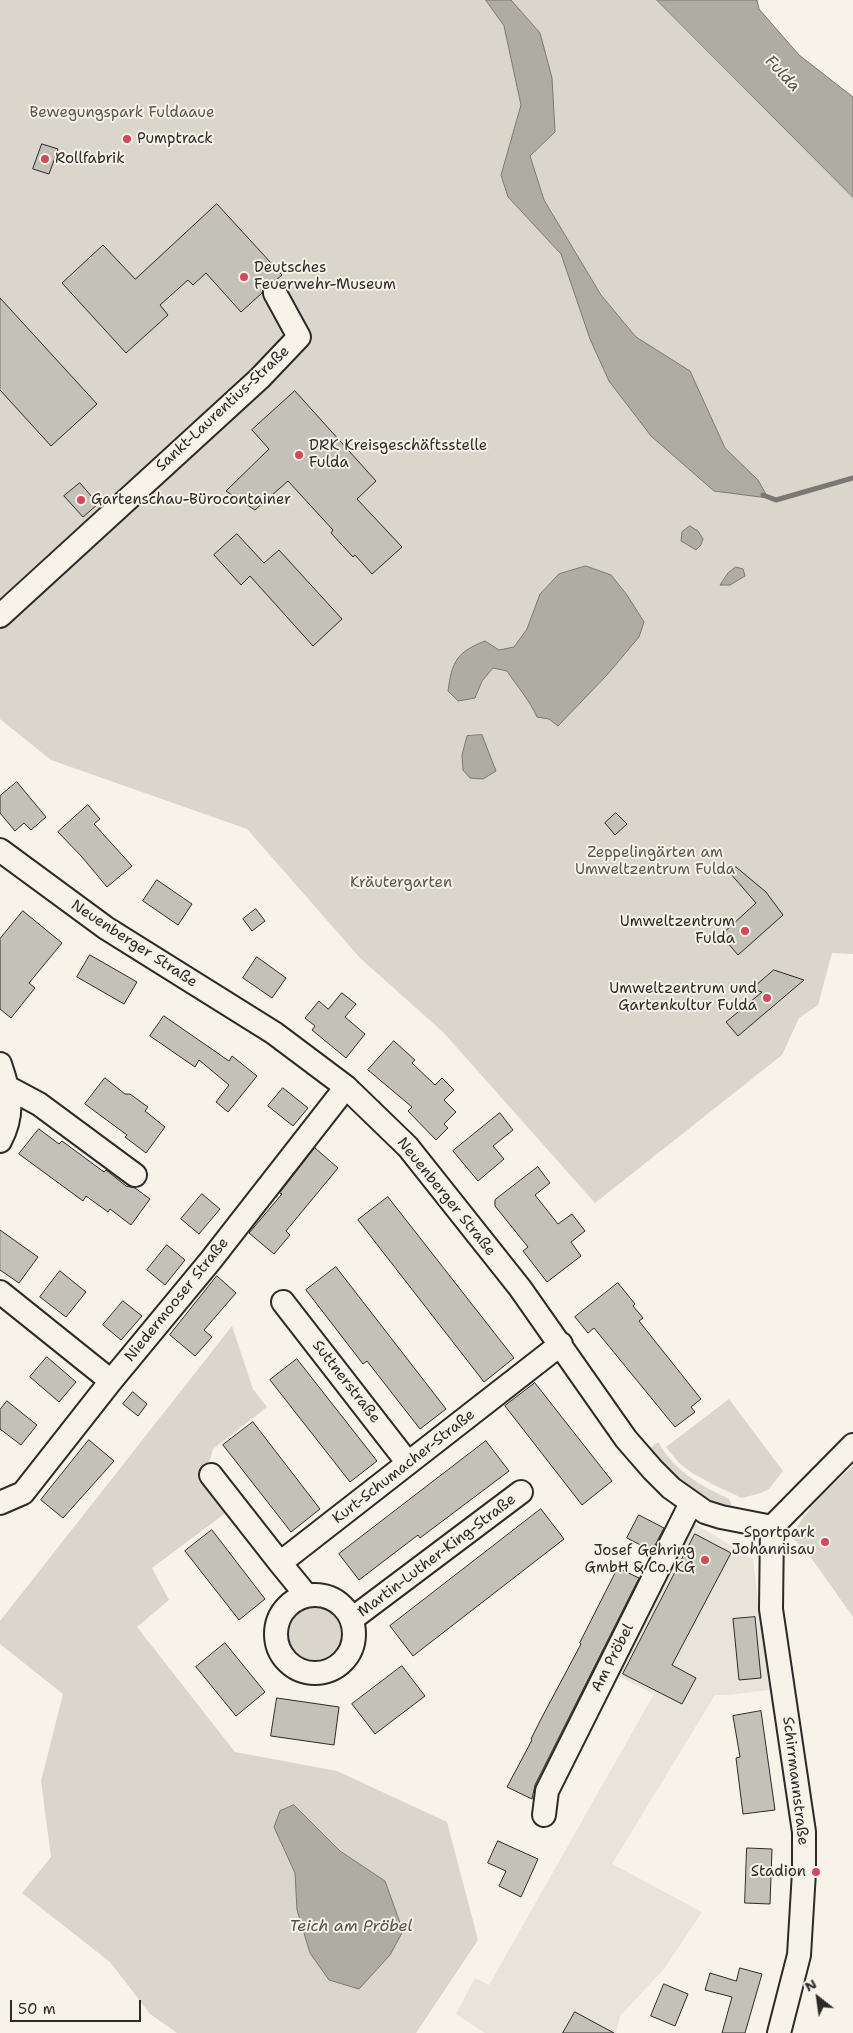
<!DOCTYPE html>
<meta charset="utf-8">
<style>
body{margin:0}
#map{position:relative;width:853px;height:2033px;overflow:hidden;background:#f7f3e8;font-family:"Shantell Sans",sans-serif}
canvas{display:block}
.north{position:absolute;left:793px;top:1973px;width:50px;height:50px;-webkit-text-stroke:4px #f7f3e8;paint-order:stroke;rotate:330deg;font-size:14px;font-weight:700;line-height:20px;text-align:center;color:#2b2b2b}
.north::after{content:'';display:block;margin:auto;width:18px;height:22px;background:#2b2b2b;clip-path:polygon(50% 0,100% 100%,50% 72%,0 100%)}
.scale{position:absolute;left:10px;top:2000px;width:131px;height:22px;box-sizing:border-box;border:2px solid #2b2b2b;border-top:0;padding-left:6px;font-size:15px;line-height:18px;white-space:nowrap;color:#2b2b2b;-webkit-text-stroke:4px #f7f3e8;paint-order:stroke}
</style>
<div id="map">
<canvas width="853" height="2033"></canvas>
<div class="north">N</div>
<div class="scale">50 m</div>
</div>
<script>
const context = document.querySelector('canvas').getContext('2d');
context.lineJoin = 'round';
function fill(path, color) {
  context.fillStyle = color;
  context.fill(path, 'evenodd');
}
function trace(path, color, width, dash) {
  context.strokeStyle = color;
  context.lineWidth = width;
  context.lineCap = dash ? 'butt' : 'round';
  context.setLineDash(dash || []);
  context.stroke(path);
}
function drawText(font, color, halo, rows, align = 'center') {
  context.font = font + ' "Shantell Sans",sans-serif';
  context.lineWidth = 4;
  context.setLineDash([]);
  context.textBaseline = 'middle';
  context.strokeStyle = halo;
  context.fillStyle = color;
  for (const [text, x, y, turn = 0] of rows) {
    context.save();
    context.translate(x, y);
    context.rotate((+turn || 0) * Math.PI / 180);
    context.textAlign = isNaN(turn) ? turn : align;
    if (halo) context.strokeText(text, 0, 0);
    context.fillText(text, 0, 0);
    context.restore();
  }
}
fill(new Path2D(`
 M694 1523 753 1559 769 1690 728 1695H715L612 1864 702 1912 664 1969 620 2016 616 2033H485L456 2014 475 1978 489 1985 654 1694 618 1676Z`), '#e8e4da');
fill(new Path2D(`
 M0 0H486L504 26 521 105 501 175 508 197 561 254 590 339 714 491 767 497 725 448 690 371 636 337 601 295 544 200 530 156 555 132 540 33 511 0H657L853 197V954L832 953 818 1005 799 1018 782 1055 595 1203 443 1032 360 958 247 829 51 760 0 719Z
 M232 1326 253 1389 267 1407 213 1449 204 1480 227 1512 152 1568 169 1600 137 1627 235 1752 337 1771 447 1822 478 1940 416 2033H177L150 2014 110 1962 22 1893 51 1857 41 1781 63 1694 0 1644V1621ZM294 1805 340 1851 385 1881 297 1910Z
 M729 1399 783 1471 769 1489 761 1493 742 1498 716 1486 692 1473 679 1463 666 1447Z
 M658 1442C675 1471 699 1485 729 1499L731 1503V1508L717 1505 694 1494 647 1451Z
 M853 1466V1617L807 1552 791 1537C808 1507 828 1488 853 1466Z
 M284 1632a30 30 0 1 1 60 0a30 30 0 1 1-60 0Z`), '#dad6cc');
const water = new Path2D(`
 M486 0H511L540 33 552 78 555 132 530 156 544 200 601 295 636 337 690 371 725 448 758 480 768 498 714 491 651 436 609 381 590 339 561 254 508 197 501 175 521 105 504 26Z
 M657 0H757L759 9 799 55 853 97V197Z
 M690 526 698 531 703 539 701 545 696 550 681 541 682 532Z
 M586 566 611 575 627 595 644 622 639 637 607 675 558 726 549 719 537 717C530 701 517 686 507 671L493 668 482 681 475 698 458 701 448 691C452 661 457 652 485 641L499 650 514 647 527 629 540 594 559 574Z
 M736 567 743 569 745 576 730 585H720L728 573Z
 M482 735 496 771 483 779 470 778 463 770 462 755 467 736Z
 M294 1805 340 1851 385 1881 403 1931 390 1955 359 1989 329 1980 310 1953 297 1910 295 1873 274 1827 280 1811Z`);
fill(water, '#afaca4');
trace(water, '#7a7874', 1);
trace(new Path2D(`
 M763 495 776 500 853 478`), '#7a7874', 5);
const building = new Path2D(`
 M42 144 58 149 49 174 33 169Z
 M217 204 282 275 276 280 268 282 264 287 262 293 241 312 206 273 193 285 188 280 160 305 168 315 126 353 62 283 103 245 135 279Z
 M0 298 97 404 51 446 0 390Z
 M295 391 376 481 357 499 402 547 372 574 355 555 353 557 331 533 333 530 288 481 255 510 226 491 269 449 252 430Z
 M80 483 98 504 83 517 64 496Z
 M237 534 264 563 279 550 342 619 313 646 250 576 241 585 214 555Z
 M17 782 46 817 31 830 24 823 15 831 0 813V796Z
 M88 805 100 819 94 824 132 866 107 887 82 857 58 832Z
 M616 813 627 824 615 835 605 823Z
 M736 867 766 892 783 915 738 955 721 935 756 903 730 873Z
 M157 880 192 904 178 925 143 901Z
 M256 909 265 921 252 931 243 919Z
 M23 911 62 943 29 983 35 988 11 1018 0 1009V939Z
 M90 955 137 982 124 1004 77 977Z
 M257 957 286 978 272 998 243 978Z
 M774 970 804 980 738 1036 726 1022 762 992 752 989Z
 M342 993 356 1004 345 1017 365 1034 346 1058 312 1030 315 1026 305 1018 319 1001 328 1009Z
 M164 1016 229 1061 232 1056 257 1076 228 1112 216 1102 229 1085 199 1060 195 1067 150 1036Z
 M394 1041 415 1060 412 1063 435 1085 442 1078 454 1090 444 1100 456 1112 444 1124 448 1128 436 1140 408 1111 412 1107 368 1070Z
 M105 1078 125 1094H130L148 1107 145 1111 165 1127 146 1153 125 1137 127 1135 85 1104Z
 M283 1088 308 1108 293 1126 268 1106Z
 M500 1113 513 1130 493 1146 504 1159 478 1181 453 1151Z
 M39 1129 59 1144 62 1141 104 1172 106 1170 126 1186 135 1188 150 1199 131 1225 110 1209 108 1212 86 1196 83 1201 19 1154Z
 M315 1148 338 1168 286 1231 290 1235 274 1254 249 1233 282 1194 280 1193Z
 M538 1167 550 1183 535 1195 558 1224 572 1214 585 1231 571 1242 581 1256 547 1282 523 1251 528 1247 495 1206V1200Z
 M202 1194 220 1209 199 1234 181 1219Z
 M388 1197 514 1358 484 1382 358 1220Z
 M0 1230 38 1257 19 1283 0 1270Z
 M167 1245 185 1260 165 1285 147 1270Z
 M336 1267 446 1409 420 1429 367 1361 363 1364 306 1290Z
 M60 1271 86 1292 66 1317 40 1297Z
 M217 1276 236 1293 204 1330 212 1337 195 1356 170 1335Z
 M618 1283 635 1304 633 1306 643 1318 639 1321 701 1399 691 1407 695 1412 675 1427 594 1328 588 1333 575 1317Z
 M123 1301 142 1316 121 1340 103 1325Z
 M47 1357 76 1382 59 1402 30 1377Z
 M297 1359 377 1461 350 1482 270 1380Z
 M535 1383 612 1481 582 1505 505 1406Z
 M133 1392 147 1404 138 1416 123 1404Z
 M7 1401 37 1425 21 1445 0 1429V1410Z
 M253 1422 320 1509 291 1532 223 1445Z
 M89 1440 114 1461 63 1518 41 1500Z
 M486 1441 509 1471 420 1538 418 1535 359 1580 339 1554Z
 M541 1509 564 1539 413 1656 390 1626Z
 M639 1515 664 1528 652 1551 627 1538Z
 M212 1530 265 1599 239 1620 185 1551Z
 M695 1534 731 1553 672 1665 696 1678 682 1704 623 1674Z
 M618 1568 639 1578 535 1785 532 1799 507 1787 532 1740 531 1739 541 1719 581 1644 580 1643Z
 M755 1617 761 1678 739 1680 733 1619Z
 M225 1643 265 1692 236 1716 196 1667Z
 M402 1666 425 1696 375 1734 352 1704Z
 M277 1698 339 1707 334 1745 271 1736Z
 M761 1711 775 1810 743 1814 736 1758 740 1757 733 1716Z
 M498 1841 538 1859 521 1897 499 1886 506 1871 488 1863Z
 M747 1848 772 1849 770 1904 745 1903Z
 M740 1968 762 1974 745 2033H722L732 1997 705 1990 710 1973 736 1981Z
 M664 1984 688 1994 675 2026 651 2016Z
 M575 2012 614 2033H563Z`);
fill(building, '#c4c1b9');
trace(building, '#2b2b2b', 1);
const minor = new Path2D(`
 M0 616 260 378 299 337 275 293
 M0 850 106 928 274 1033 346 1087 408 1147 520 1288 626 1439 653 1470 671 1488 705 1512 721 1517 772 1527
 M0 1064C10 1093 15 1113 0 1141
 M9 1088 39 1104 135 1175
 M0 1292 111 1381
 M283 1302 408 1463
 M211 1475 280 1563
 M0 1503 23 1493 111 1381 211 1260 346 1087
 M772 1527 771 1609 804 1832V1872L799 1955 779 2033
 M772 1527 853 1445
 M276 1634a39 39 0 1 1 78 0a39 39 0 1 1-78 0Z
 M307 1596 280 1563 561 1344
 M352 1619 521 1492
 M544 1815 547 1791 691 1503`);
trace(minor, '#2b2b2b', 26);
trace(minor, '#f7f3e8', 22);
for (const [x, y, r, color] of [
 [127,139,5,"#d1495b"],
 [45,159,5,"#d1495b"],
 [244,277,5,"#d1495b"],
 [299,455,5,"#d1495b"],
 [81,500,5,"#d1495b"],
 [745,931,5,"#d1495b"],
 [767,998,5,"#d1495b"],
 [825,1542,5,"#d1495b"],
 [705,1560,5,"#d1495b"],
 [816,1872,5,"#d1495b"]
]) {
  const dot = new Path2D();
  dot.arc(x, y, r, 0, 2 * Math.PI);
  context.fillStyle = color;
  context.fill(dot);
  trace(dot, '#f7f3e8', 2);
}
drawText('15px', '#575653', '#f7f3e8', [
 ["Bewegungspark Fuldaaue",122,113],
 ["Zeppelingärten am",655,853],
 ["Umweltzentrum Fulda",655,870],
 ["Kräutergarten",401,883]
]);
drawText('15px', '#2b2b2b', '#f7f3e8', [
 ["Pumptrack",137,139],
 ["Rollfabrik",55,159],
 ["Deutsches",254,268],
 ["Feuerwehr-Museum",254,285],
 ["DRK Kreisgeschäftsstelle",309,446],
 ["Fulda",309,463],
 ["Gartenschau-Bürocontainer",91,500],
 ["Umweltzentrum",735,922,"right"],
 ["Fulda",735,939,"right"],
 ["Umweltzentrum und",757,989,"right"],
 ["Gartenkultur Fulda",757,1006,"right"],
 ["Sportpark",815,1533,"right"],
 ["Johannisau",815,1550,"right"],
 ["Josef Gehring",695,1551,"right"],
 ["GmbH & Co. KG",695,1568,"right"],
 ["Stadion",806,1872,"right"]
], 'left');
drawText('15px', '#2b2b2b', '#f7f3e8', [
 ["Sankt-Laurentius-Straße",223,409,-43],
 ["Neuenberger Straße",134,944,33],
 ["Neuenberger Straße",446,1197,51],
 ["Niedermooser Straße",177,1300,-51],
 ["Suttnerstraße",346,1382,52],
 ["Kurt-Schumacher-Straße",404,1467,-38],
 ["Martin-Luther-King-Straße",437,1556,-37],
 ["Am Pröbel",613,1658,-63],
 ["Schirrmannstraße",795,1781,83]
]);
drawText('italic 16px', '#53524f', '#f7f3e8', [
 ["Fulda",782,74,47],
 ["Teich am Pröbel",351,1927]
]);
</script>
